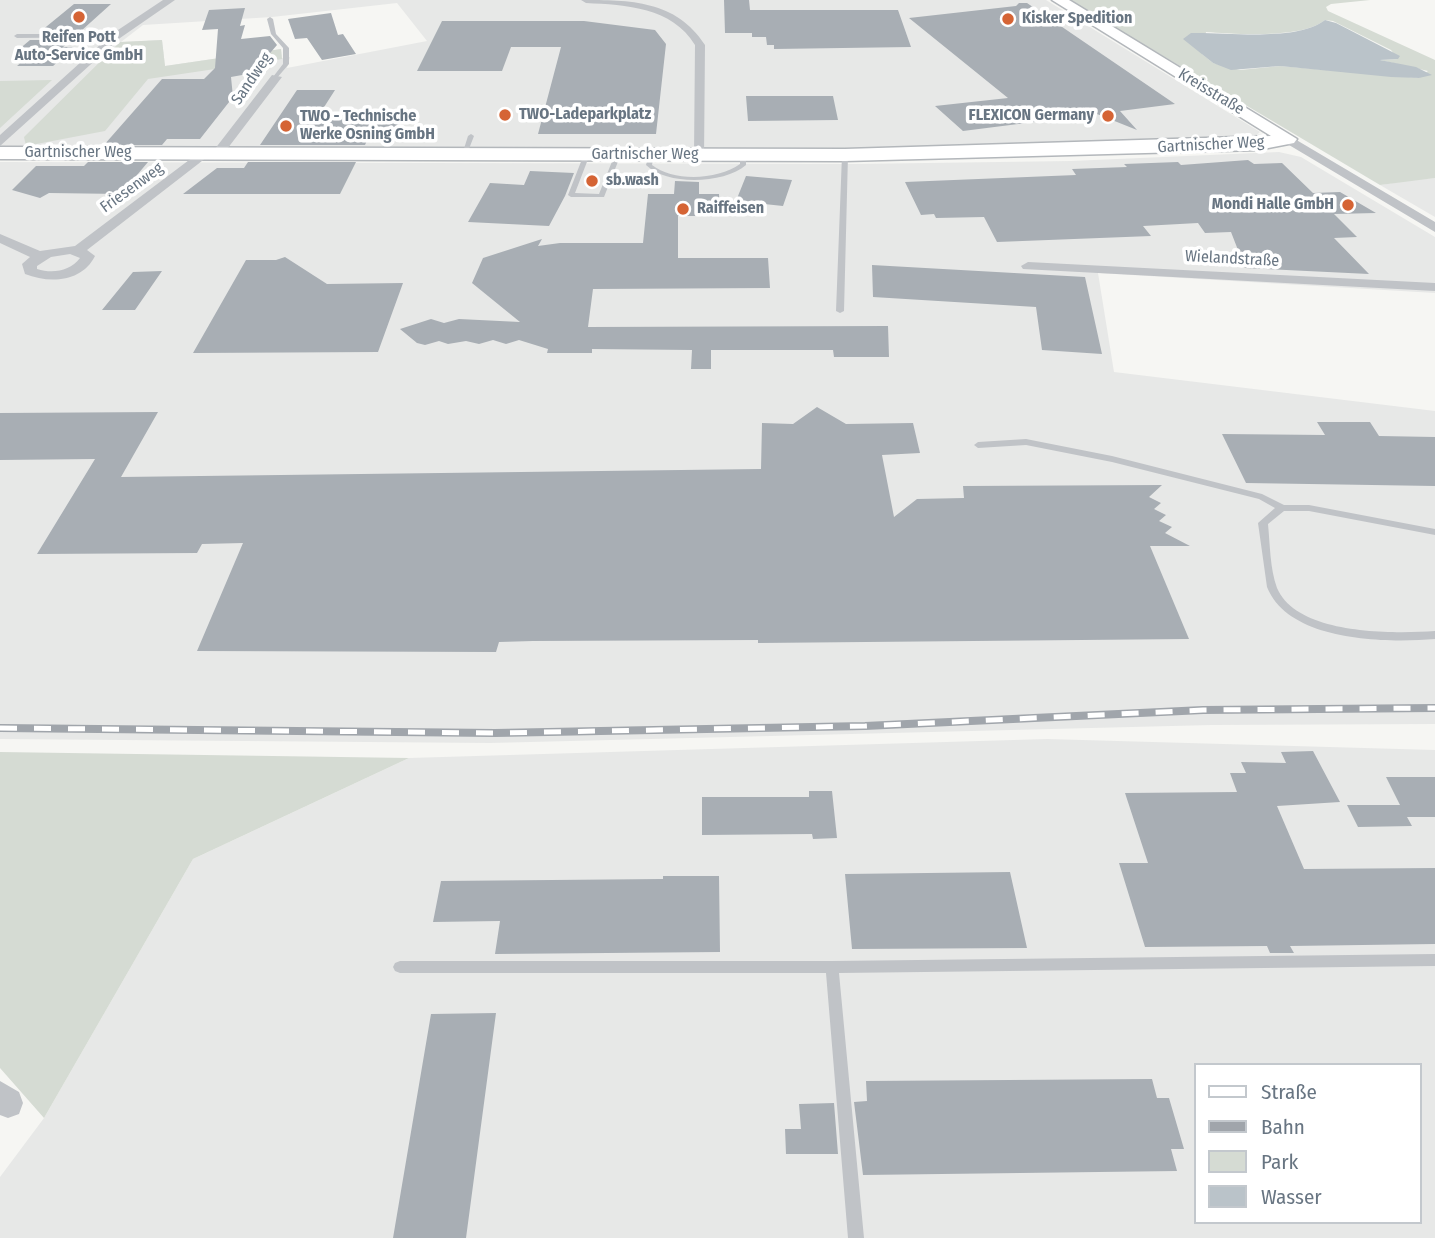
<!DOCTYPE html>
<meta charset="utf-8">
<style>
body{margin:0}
#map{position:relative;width:1435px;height:1238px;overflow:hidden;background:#f6f6f3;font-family:"Fira Sans Condensed",sans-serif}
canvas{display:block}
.legend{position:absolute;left:1194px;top:1063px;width:228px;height:161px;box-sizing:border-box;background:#fff;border:2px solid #c3c8cd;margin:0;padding:9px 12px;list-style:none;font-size:21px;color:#687582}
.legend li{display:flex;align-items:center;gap:14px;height:35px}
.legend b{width:35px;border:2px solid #c3c8cd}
</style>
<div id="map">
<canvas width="1435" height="1238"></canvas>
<ul class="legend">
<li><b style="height:9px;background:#fff"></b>Straße</li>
<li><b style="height:9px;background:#a0a5ab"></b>Bahn</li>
<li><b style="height:19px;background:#d5dbd3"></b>Park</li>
<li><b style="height:19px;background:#bac3c9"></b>Wasser</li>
</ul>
</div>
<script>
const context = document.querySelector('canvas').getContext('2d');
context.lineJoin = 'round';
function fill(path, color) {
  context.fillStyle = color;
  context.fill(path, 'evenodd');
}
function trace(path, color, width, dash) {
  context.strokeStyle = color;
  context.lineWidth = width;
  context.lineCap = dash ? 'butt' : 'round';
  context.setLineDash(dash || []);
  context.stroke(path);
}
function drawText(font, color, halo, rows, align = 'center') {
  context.font = font + ' "Fira Sans Condensed",sans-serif';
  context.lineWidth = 7;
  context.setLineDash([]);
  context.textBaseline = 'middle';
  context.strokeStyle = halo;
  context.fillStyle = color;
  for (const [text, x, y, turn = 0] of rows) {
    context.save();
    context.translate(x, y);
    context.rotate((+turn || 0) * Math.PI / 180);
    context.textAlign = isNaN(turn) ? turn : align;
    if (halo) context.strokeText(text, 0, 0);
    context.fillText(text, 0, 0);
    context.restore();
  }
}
fill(new Path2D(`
 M0 0H1046L1260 132 1253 138 918 150 0 149ZM397 3 427 41 287 68 290 57 282 58 281 49 165 66 162 40 121 42 143 25 272 17Z
 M1279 152 1301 157 1435 237V293L1098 273 1114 372 1435 411V724L1212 725 490 743 0 739V162L854 164 1071 161Z
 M1435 178V217L1380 185 1410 180Z
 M1047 739 1435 750V1238H0V1177L44 1118 193 859 409 758ZM1195 1065H1419V1222H1195Z`), '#e7e8e7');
fill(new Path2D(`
 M1069 0H1370L1331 4 1326 7 1328 11 1435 60V178L1380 185ZM1325 20 1333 21 1391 50 1398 59 1380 60 1428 71 1419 78 1280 66 1240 70 1213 63 1202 54 1206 32C1236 34 1302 39 1325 20Z
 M162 40 165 66 281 49 282 59 148 79 105 131 26 146 24 137 120 42Z
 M52 80 0 128V81Z
 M0 752 409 758 193 859 44 1118 0 1068Z`), '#d5dbd3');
fill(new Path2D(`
 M1325 20 1336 23 1400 56 1398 59 1380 60 1416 67 1432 75 1419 78 1391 77 1280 66 1231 70 1213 63 1183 39 1191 33C1227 32 1297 42 1325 20Z`), '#bac3c9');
fill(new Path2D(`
 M724 0H749L750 10H898L911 47 774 49V45H767L766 37H752V33H725Z
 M1019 3H1027L1175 104 1120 111 1137 130 1097 114 963 131 935 106 1008 98 909 18 1016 6Z
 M74 4H111L81 31H41Z
 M245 8 240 26 245 25 241 39 270 36 277 45 253 73 231 77 233 97 200 139H167L162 145H104L162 79H204L215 68 218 29 202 30 209 10Z
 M331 13 338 35 343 34 356 54 322 60 307 38 295 39 288 19Z
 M442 21H584L655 30 666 44 656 134H538L561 47H511L502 71H417Z
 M30 40H71L63 47H74L53 66H17L24 60H17L27 51H17Z
 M297 90H335L319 115H398L397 136H369L365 145H260Z
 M746 96H833L838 120 748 121Z
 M1248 160 1254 164 1282 163 1313 193 1340 192 1376 213 1334 214 1357 237 1334 238 1369 274 1245 268 1231 232 1205 233 1198 223 1143 226 1151 236 997 242 984 217 936 218 934 214 921 215 905 182 1076 175 1072 169 1127 167 1124 164 1178 162 1181 165Z
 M88 162H148L121 194 49 193 40 198 12 190 36 166H84Z
 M248 162H356L340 194H183L217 168H244Z
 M530 171 574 173 565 196 549 226 468 222 490 183 524 185Z
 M746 176 792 180 783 206 736 201Z
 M675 181 699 182V194H719L720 216H678V258H768L770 288 593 289 588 327 888 326 889 357H834L833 350H711V369H691L692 350 592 349V353H547L548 349 519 340 506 344 493 340 479 344 466 341 448 344 439 341 425 345 417 343 400 329 431 319 444 323 459 319 520 322 472 283 483 258 542 239 538 246 560 243H643L648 194H674Z
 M285 257 327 284 403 283 378 352 193 353 246 260H276Z
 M872 265 1085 277 1102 354 1042 350 1036 307 873 297Z
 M162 271 135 310H102L133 272Z
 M817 407 846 424 913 423 920 453 882 455 894 517 917 499 964 498 963 486 1162 485 1149 497 1161 503 1154 509 1166 515 1159 521 1172 527 1165 533 1190 546H1150L1189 639 758 643V640L533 641 499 642 496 652 197 651 243 543 202 544 197 553 37 554 95 459 0 460V413L158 412 121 477 761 469 762 423 793 424Z
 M1317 422H1370L1379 436 1435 437V486L1246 483 1222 434 1325 435Z
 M1313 751 1340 802 1277 806 1304 869 1435 868V944L1290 946 1294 953H1270L1267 946 1145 947 1119 863H1148L1125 793 1237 792 1230 773H1246L1241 762 1286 763 1281 752Z
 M1386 777H1435V817H1407L1412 826 1358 827 1347 805H1400L1402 809Z
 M809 791H832L837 838 813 839 812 834 702 835V797H809Z
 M1010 872 1027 948 852 949 845 874Z
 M663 876H719L720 952 495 954 500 921 433 922 441 881 663 879Z
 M496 1013 466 1238H393L431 1014Z
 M1152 1079 1157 1098H1169L1184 1149H1171L1177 1171 863 1175 854 1102 867 1101 866 1081Z
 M834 1103 838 1154H786L785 1129H801L799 1104Z`), '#a8aeb4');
const secondary = new Path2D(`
 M1052 0H1069L1297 139 1294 143 1258 150 845 161 0 159V147L845 149 1271 136Z`);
trace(secondary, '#b3b7bb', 3);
fill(new Path2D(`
 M270 17 273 19 276 34 289 48V64L276 79 273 77 283 64V48L271 34 267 19Z
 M116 34 118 37 17 38 14 36 17 34Z
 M471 134 474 136 467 154 462 155 468 136Z
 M587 152 590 154 575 193 599 194 615 154 618 152 621 154 604 197H571L568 195 584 154Z
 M845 153 848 155 844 311 840 313 836 311 842 155Z
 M649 154 654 155 652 165C673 182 718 180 740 164V155L743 153 746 155V165C724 184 667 186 646 165Z
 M1026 439 1112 456 1262 494 1284 505H1309L1435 529V535L1309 511H1284L1268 524C1270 544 1270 569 1277 588 1297 635 1393 634 1435 631V639C1386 643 1289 642 1267 587L1258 523 1275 508 1259 499 1112 462 1026 445 978 448 974 445 978 442Z
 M1435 954V966L839 973 864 1238H848L826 973H400L395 971 393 967 395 963 400 961H832Z`), '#c0c3c7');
fill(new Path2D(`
 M163 0H175L120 38 0 146V135L112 34Z
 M581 0C630 0 676 0 705 45L704 158H696L694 155 695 45C672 7 626 5 586 3Z
 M272 75 282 77 221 157 211 154 87 250 95 256C82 282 50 284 25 274L22 264 30 257 0 243V234L40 251 75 246 201 151 211 154ZM70 254 80 258C70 271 53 274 37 269V266L51 257Z
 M1288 135 1435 222V232L1284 142 1282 139Z
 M1028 262 1435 283V291L1023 269 1021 266Z
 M0 1081 19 1092 23 1103 19 1114 8 1118 0 1115Z`), '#c0c3c7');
fill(secondary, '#fff');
const rail = new Path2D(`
 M0 728 495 733 865 726 1203 710 1435 708`);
trace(rail, '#a0a5ab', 8);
trace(rail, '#fff', 5, [17]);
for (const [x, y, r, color] of [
 [79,17,7,"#d56435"],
 [1008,19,7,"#d56435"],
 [505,115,7,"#d56435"],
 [1108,116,7,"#d56435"],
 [286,126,7,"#d56435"],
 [592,181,7,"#d56435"],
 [1348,205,7,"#d56435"],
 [683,209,7,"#d56435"]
]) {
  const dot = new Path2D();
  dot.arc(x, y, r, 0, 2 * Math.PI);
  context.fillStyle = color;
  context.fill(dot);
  trace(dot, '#fff', 2.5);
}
drawText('bold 16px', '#687582', '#fff', [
 ["Kisker Spedition",1022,19],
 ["Reifen Pott",79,38,"center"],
 ["Auto-Service GmbH",79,56,"center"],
 ["TWO-Ladeparkplatz",519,115],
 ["FLEXICON Germany",1094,116,"right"],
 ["TWO - Technische",300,117],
 ["Werke Osning GmbH",300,135],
 ["sb.wash",606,181],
 ["Mondi Halle GmbH",1334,205,"right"],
 ["Raiffeisen",697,209]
], 'left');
drawText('16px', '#687582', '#fff', [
 ["Sandweg",252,79,-56],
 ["Kreisstraße",1211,92,31],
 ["Gartnischer Weg",1211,145,-3],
 ["Gartnischer Weg",78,153],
 ["Gartnischer Weg",645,155],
 ["Friesenweg",132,188,-36],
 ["Wielandstraße",1232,259,3]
]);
</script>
